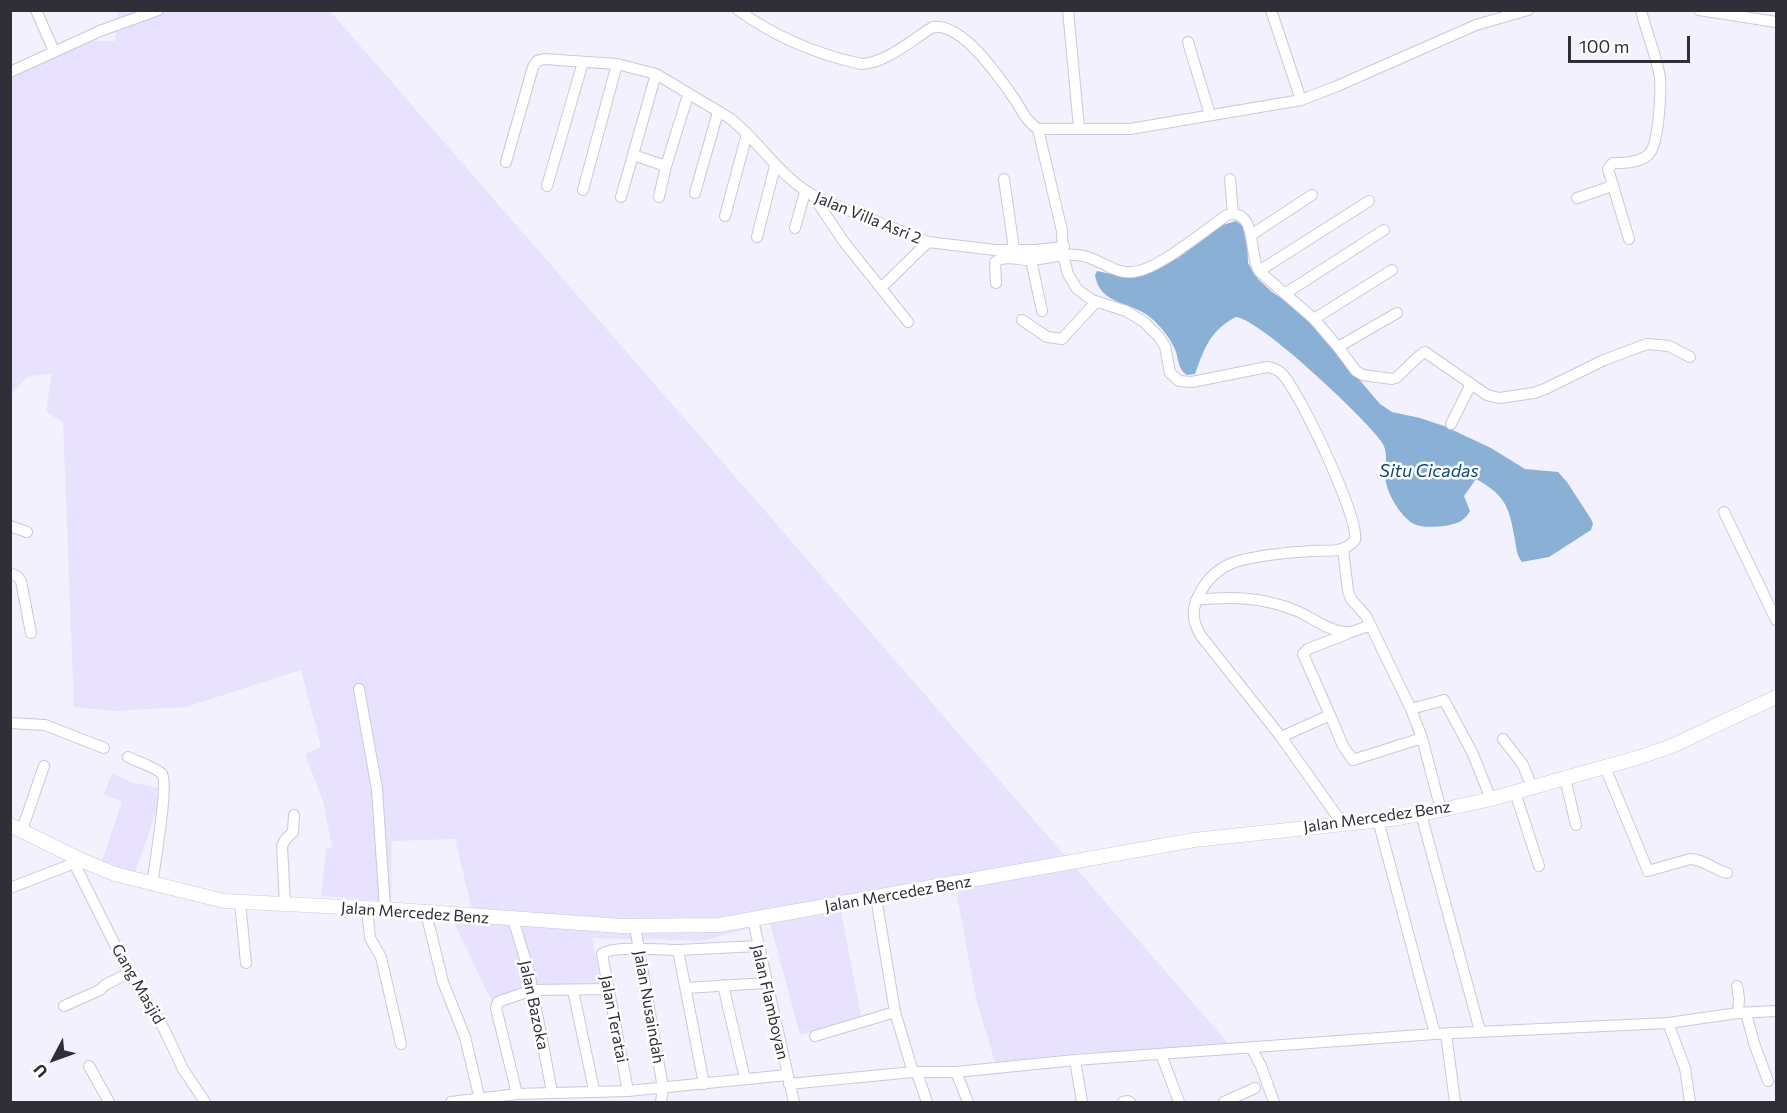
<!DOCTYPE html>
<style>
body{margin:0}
#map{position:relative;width:1787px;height:1113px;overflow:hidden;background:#f3f1fe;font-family:Commissioner,sans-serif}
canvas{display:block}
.frame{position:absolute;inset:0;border:12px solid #302e36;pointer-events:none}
.north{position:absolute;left:24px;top:1029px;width:60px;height:60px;-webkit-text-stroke:4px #fff;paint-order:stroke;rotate:229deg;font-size:16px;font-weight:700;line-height:24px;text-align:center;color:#302e36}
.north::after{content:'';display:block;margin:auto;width:21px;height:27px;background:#302e36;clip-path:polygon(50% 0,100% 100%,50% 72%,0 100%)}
.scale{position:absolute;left:1568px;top:36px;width:122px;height:27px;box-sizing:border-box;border:3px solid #302e36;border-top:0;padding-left:8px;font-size:18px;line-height:21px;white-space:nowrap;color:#302e36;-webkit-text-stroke:4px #fff;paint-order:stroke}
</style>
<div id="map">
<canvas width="1787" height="1113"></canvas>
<div class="frame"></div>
<div class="north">U</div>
<div class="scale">100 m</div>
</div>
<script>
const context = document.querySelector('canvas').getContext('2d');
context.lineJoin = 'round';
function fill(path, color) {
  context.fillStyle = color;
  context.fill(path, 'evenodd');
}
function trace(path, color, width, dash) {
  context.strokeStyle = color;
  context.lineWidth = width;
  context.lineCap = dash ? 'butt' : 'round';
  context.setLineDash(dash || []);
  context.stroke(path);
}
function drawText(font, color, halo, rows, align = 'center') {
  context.font = font + ' Commissioner,sans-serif';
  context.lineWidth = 5;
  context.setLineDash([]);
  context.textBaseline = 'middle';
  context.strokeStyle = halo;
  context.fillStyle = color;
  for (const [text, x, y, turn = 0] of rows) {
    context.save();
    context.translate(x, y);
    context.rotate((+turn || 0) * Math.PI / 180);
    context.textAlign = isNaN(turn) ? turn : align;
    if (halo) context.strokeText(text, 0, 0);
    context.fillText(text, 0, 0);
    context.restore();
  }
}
fill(new Path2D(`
 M118 11H330L1228 1043 1171 1052H1091L995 1062 977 1003 956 891 840 906 862 1021 800 1035 770 923 701 941 592 938 602 988 536 985 491 1000 447 908 472 910 455 839 392 841 391 902 321 896 326 849 332 847 323 801 305 754 321 747 301 670 186 707 114 711 74 707 63 422 46 412 52 373 27 377 11 395V72L67 46 95 41H115Z
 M112 773 130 782 158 788 157 809 135 873 102 861 122 802 104 794Z`), '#e8e2ff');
fill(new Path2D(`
 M1236 221 1243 226 1247 238 1248 263 1258 279 1272 292 1301 311 1380 404 1392 412 1420 418 1444 426 1491 448 1525 469 1558 472 1567 482 1591 519 1593 524 1591 530 1549 557 1522 562C1516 555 1516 544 1514 535 1509 505 1503 494 1476 479L1464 496 1470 511C1464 522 1456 524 1444 526 1435 527 1420 528 1412 523 1399 514 1386 492 1385 476 1385 464 1389 451 1381 441 1365 418 1260 319 1236 317 1210 330 1204 349 1195 374L1187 375C1177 369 1179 357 1174 347 1168 335 1161 327 1151 318 1132 301 1100 306 1095 275L1097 271 1120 276 1156 269 1178 258 1219 226Z`), '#8ab0d5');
const minor = new Path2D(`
 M36 10 54 51
 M738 10C775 37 816 54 861 64 887 63 911 40 933 27 962 23 997 74 1013 97 1021 108 1026 122 1038 129L1062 231 1063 255 1068 274 1077 289 1092 300 1126 311 1144 322 1159 337 1165 346 1170 373 1179 381 1192 382 1267 367C1274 368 1279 370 1283 375 1301 395 1359 517 1355 540 1343 554 1328 550 1312 551 1290 552 1249 556 1230 564 1217 570 1206 581 1200 593 1191 609 1192 621 1201 636L1281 737 1342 823
 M1068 10 1079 128
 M1271 10 1301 100
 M1699 10 1776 22
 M1188 42 1210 115
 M10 72 100 31 158 10
 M1038 129H1130L1301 100 1335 87 1476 25 1528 10
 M633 155 666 166
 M506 162 533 67 537 61 544 59 617 64 656 74 731 119C763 145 781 180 820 199L928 242 995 250H1035L1064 247
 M1004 179 1014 249
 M1230 179 1233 214
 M547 186 583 62
 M583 190 617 64
 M695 193 718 112
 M813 196 844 242 908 322
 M621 197 656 74
 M659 197 666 166 688 95
 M1577 198 1612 186
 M725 216 747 134
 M795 228 805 192
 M1251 235 1312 195
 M757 237 775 166
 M1629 239 1608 169 1613 163C1625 163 1638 163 1648 155 1659 147 1661 92 1660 78 1657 57 1646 32 1641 10
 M1031 260 1042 311
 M1259 271 1369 201
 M996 283 995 262C1005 255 1019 260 1030 260 1049 259 1071 250 1090 258 1104 263 1117 274 1133 272 1158 270 1205 230 1227 215 1258 208 1248 254 1259 271L1314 319 1338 347 1356 371 1363 375 1392 379 1396 378 1419 356 1425 352 1487 395 1499 398 1534 393 1545 389 1604 360 1647 344 1669 346 1690 357
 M881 288 928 242
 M1286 293 1384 230
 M1314 319 1392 270
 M1022 320 1047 337 1062 339 1096 302
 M1338 347 1397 313
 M1451 424 1471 384
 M1724 512 1776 620
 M10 526 27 532
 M1343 549 1348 591 1351 599 1366 616 1411 709 1422 738 1441 810
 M10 573 18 577 21 581 31 633
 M1196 600C1232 596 1263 597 1297 611 1313 618 1327 630 1344 632 1354 634 1362 626 1371 626
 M359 689 377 789 385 909
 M1411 709 1444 700 1472 752 1491 799
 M1330 715 1343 746 1353 760 1422 738
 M10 723 45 725 104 748
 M1281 737 1330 715 1303 654 1308 649 1347 634
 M1503 739 1523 765 1532 787
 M128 757C136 761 157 768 162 774 169 784 154 868 152 885
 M1605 767 1648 871 1690 859C1704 859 1714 870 1727 873
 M1565 778 1576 825
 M1515 792 1539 866
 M1421 814 1480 1031
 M1378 820 1435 1034
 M22 830 44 766
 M74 863 129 973 164 1029 183 1069 205 1102
 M10 888 80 861
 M876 897 895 1012 913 1072
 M240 902 246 963
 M285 904 282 846 285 840 293 832 294 815
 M367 908 370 938 381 957 401 1044
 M426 913 443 982 465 1037 480 1100
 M513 919 529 972 552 1092
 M753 920 794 1102
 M635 927 663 1088 661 1102
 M723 985 745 1079
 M1737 986 1739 998 1738 1013
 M686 988 766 983
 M573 990 594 1090
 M64 1006 100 990 105 985 129 973
 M1746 1013 1754 1043 1768 1081
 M1668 1023 1685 1068 1690 1102
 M1446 1034 1455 1102
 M815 1036 895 1012
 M1251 1047 1261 1066 1274 1102
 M1161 1054 1179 1102
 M1075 1060 1082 1102
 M89 1066 109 1102
 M956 1072 968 1102
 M917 1073 927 1102
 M704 1084 678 950 758 946
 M789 1084 913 1072H956L1075 1060 1435 1034 1668 1023 1738 1013 1776 1011
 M628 1091 602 954C612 945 663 950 678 950
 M517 1094 496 1008 498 1002 532 990 608 989
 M451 1102 517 1094 628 1091 787 1075
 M1123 1102 1128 1101 1130 1102
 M1224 1102 1255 1088`);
const major = new Path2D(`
 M10 825 81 860 115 874 224 901 385 909 622 926 719 925 1194 840 1400 818 1441 810 1491 799 1640 757 1672 746 1776 697`);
trace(minor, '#cbc7dc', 12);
trace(major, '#cbc7dc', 15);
trace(minor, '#fff', 10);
trace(major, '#fff', 14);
drawText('16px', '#302e36', '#fff', [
 ["Jalan Villa Asri 2",868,218,22],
 ["Jalan Mercedez Benz",1377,817,-8],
 ["Jalan Mercedez Benz",898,894,-10],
 ["Jalan Mercedez Benz",415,913,4],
 ["Gang Masjid",138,984,60],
 ["Jalan Flamboyan",770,1002,77],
 ["Jalan Bazoka",534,1005,78],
 ["Jalan Nusaindah",649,1007,80],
 ["Jalan Teratai",614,1019,79]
]);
drawText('italic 18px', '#0b4776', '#fff', [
 ["Situ Cicadas",1429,471]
]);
</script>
